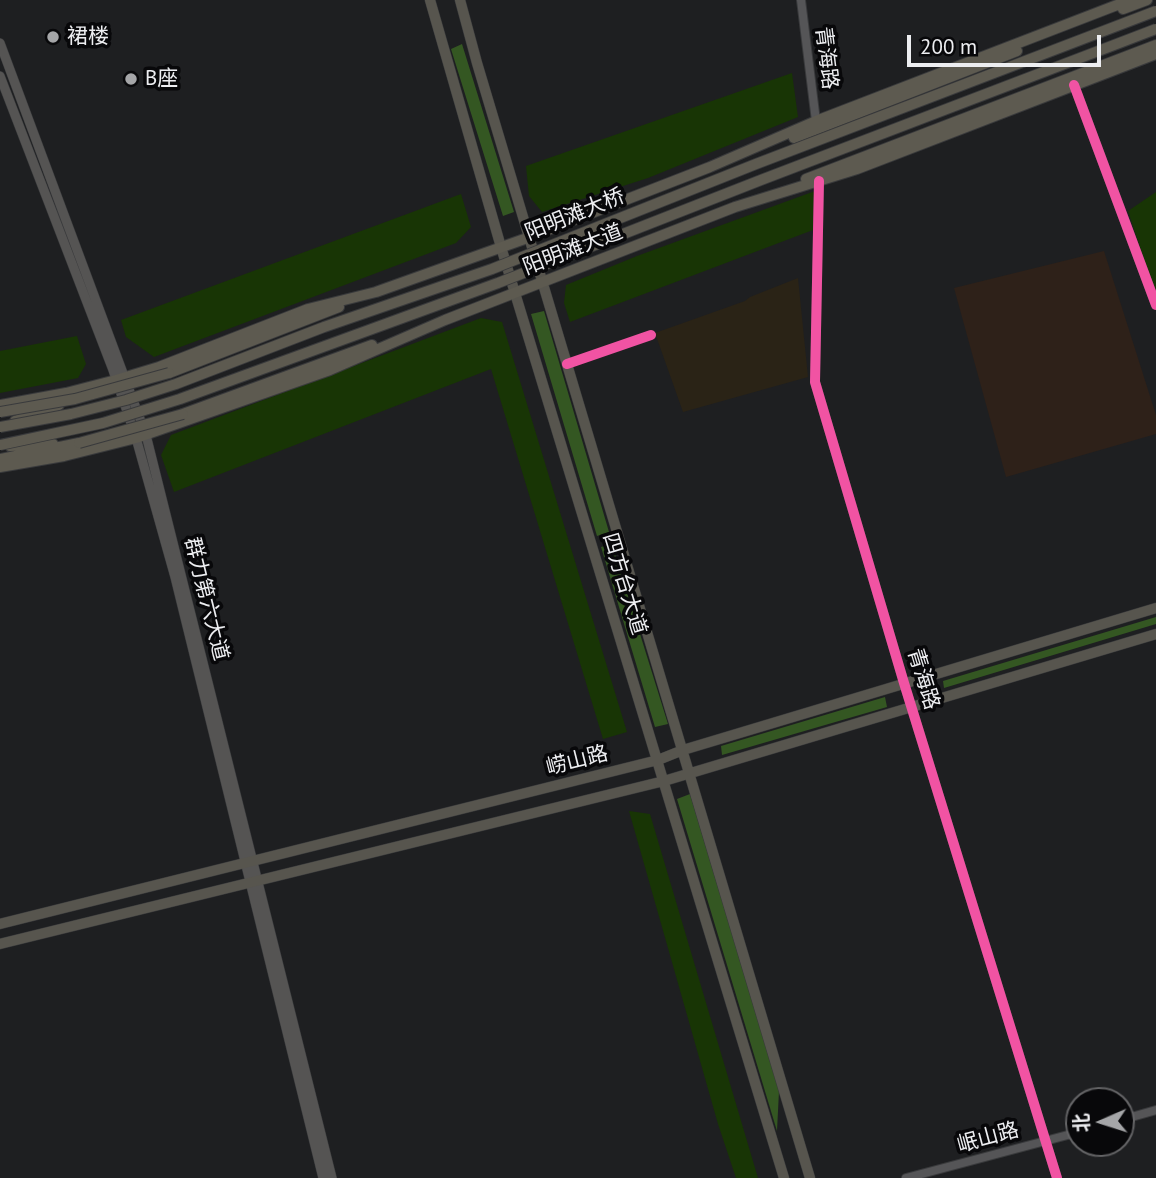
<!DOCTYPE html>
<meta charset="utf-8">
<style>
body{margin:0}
#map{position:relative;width:1156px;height:1178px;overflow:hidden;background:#1e1f21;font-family:"PT Sans","Noto Sans SC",sans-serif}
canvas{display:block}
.north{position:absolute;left:1065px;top:1087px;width:70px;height:70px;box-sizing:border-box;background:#08080a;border:2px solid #646466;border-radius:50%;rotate:267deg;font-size:19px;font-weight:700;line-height:28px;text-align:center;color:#edeef1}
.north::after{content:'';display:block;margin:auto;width:24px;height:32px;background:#a5a6a8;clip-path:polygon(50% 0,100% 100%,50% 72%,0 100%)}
.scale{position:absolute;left:907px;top:35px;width:194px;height:32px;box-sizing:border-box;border:4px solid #edeef1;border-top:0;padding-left:9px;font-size:21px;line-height:24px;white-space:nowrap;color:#edeef1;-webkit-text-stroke:5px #08080a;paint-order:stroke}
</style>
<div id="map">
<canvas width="1156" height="1178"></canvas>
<div class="north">北</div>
<div class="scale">200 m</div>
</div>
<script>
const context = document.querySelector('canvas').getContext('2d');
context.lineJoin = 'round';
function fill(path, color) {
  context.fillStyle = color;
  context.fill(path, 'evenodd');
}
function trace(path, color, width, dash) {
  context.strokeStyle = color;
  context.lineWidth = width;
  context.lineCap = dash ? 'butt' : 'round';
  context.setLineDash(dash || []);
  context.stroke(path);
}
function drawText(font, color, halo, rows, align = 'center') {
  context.font = font + ' "PT Sans","Noto Sans SC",sans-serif';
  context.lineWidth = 7;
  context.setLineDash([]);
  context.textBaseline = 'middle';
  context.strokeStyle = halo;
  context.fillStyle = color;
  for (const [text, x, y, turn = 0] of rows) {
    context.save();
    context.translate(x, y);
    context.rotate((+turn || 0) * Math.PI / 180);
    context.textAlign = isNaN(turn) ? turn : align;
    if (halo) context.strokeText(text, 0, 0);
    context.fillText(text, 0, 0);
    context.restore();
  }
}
fill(new Path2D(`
 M1104 251 1156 415V434L1006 477 954 288Z`), '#2e2119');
fill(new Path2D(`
 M798 278 808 377 683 412 655 333 745 301 750 297Z`), '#2a2316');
fill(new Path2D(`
 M792 73 798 117 648 178 542 212 529 196 526 166Z
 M815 191 813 230 570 322 564 303 566 285 637 256Z
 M1156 192V295L1128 211Z
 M461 194 471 227 456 243 154 357 126 337 121 320Z
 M481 318 502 322 627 732 603 739 491 369 174 492 161 455 171 435Z
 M77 336 86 364 78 378 0 393V351Z
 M629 811 650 814 758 1178H736L718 1124Z`), '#183505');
fill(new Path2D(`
 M462 44 514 212 503 216 451 49Z
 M544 311 609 532 597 536 531 314Z
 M612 544 668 724 655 727 601 547Z
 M1156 617V624L944 688 943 681Z
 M885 697 887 707 722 755 721 746Z
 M690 794 779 1091 777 1131 677 799Z`), '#345722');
const minor = new Path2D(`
 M567 364 651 335`);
const tertiary = new Path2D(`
 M801 0 816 121
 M1074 85 1156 305
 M819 181 815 382 904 683 1057 1178
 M1121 1120 1156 1110
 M906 1178 1079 1132`);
const secondary = new Path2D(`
 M0 43 146 435 332 1178
 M0 76 113 370 136 438 175 577 323 1178`);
const primary = new Path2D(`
 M430 0 501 247 784 1178
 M460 0 477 63 810 1178
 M0 924 658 760 683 750 1156 608
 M0 944 664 781 1156 634`);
const trunk = new Path2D(`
 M1123 9 1147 0
 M794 138 1017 51
 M806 179 1156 45
 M169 373 339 307
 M0 405 66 393 116 380 159 367 308 309 376 292 530 237 710 167 816 121 1130 0
 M183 414 372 345
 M15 421 59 405
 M10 446 53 444
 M0 459 79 443
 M0 467 64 456 136 438 330 370 445 320 735 207 857 169 1156 54`);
trace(minor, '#393a3c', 8);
trace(tertiary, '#393a3c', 10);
trace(secondary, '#393a3c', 10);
trace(primary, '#393a3c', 11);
trace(trunk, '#393a3c', 12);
trace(minor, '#555557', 6);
trace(tertiary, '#555557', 8);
trace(secondary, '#555453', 9);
trace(primary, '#57554e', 10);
trace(trunk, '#5d5a50', 10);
const trunkBridge = new Path2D(`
 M0 412 75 399 169 373
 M0 427 71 414 126 400 176 384 324 327 492 269 756 164 1156 11
 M79 443 183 414
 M0 445 103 423 180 399 498 283 761 180 1156 29`);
trace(trunkBridge, '#393a3c', 12, []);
trace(trunkBridge, '#5d5a50', 10);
trace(new Path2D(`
 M1074 85 1156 305
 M819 181 815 382 904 683 1057 1178
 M567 364 651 335`), '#f153a3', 10);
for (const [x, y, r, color] of [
 [53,37,7,"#a5a6a8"],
 [131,79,7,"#a5a6a8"]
]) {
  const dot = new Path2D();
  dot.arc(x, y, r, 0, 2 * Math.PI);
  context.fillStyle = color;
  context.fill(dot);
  trace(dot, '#08080a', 2.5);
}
drawText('21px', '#edeef1', '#08080a', [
 ["裙楼",67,37],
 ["B座",145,79]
], 'left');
drawText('21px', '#edeef1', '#08080a', [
 ["青海路",826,58,83],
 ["阳明滩大桥",575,215,-22],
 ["阳明滩大道",573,250,-21],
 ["四方台大道",624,584,73],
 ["群力第六大道",206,599,76],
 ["青海路",923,679,73],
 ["崂山路",577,761,-14],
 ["岷山路",988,1138,-15]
]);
</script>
